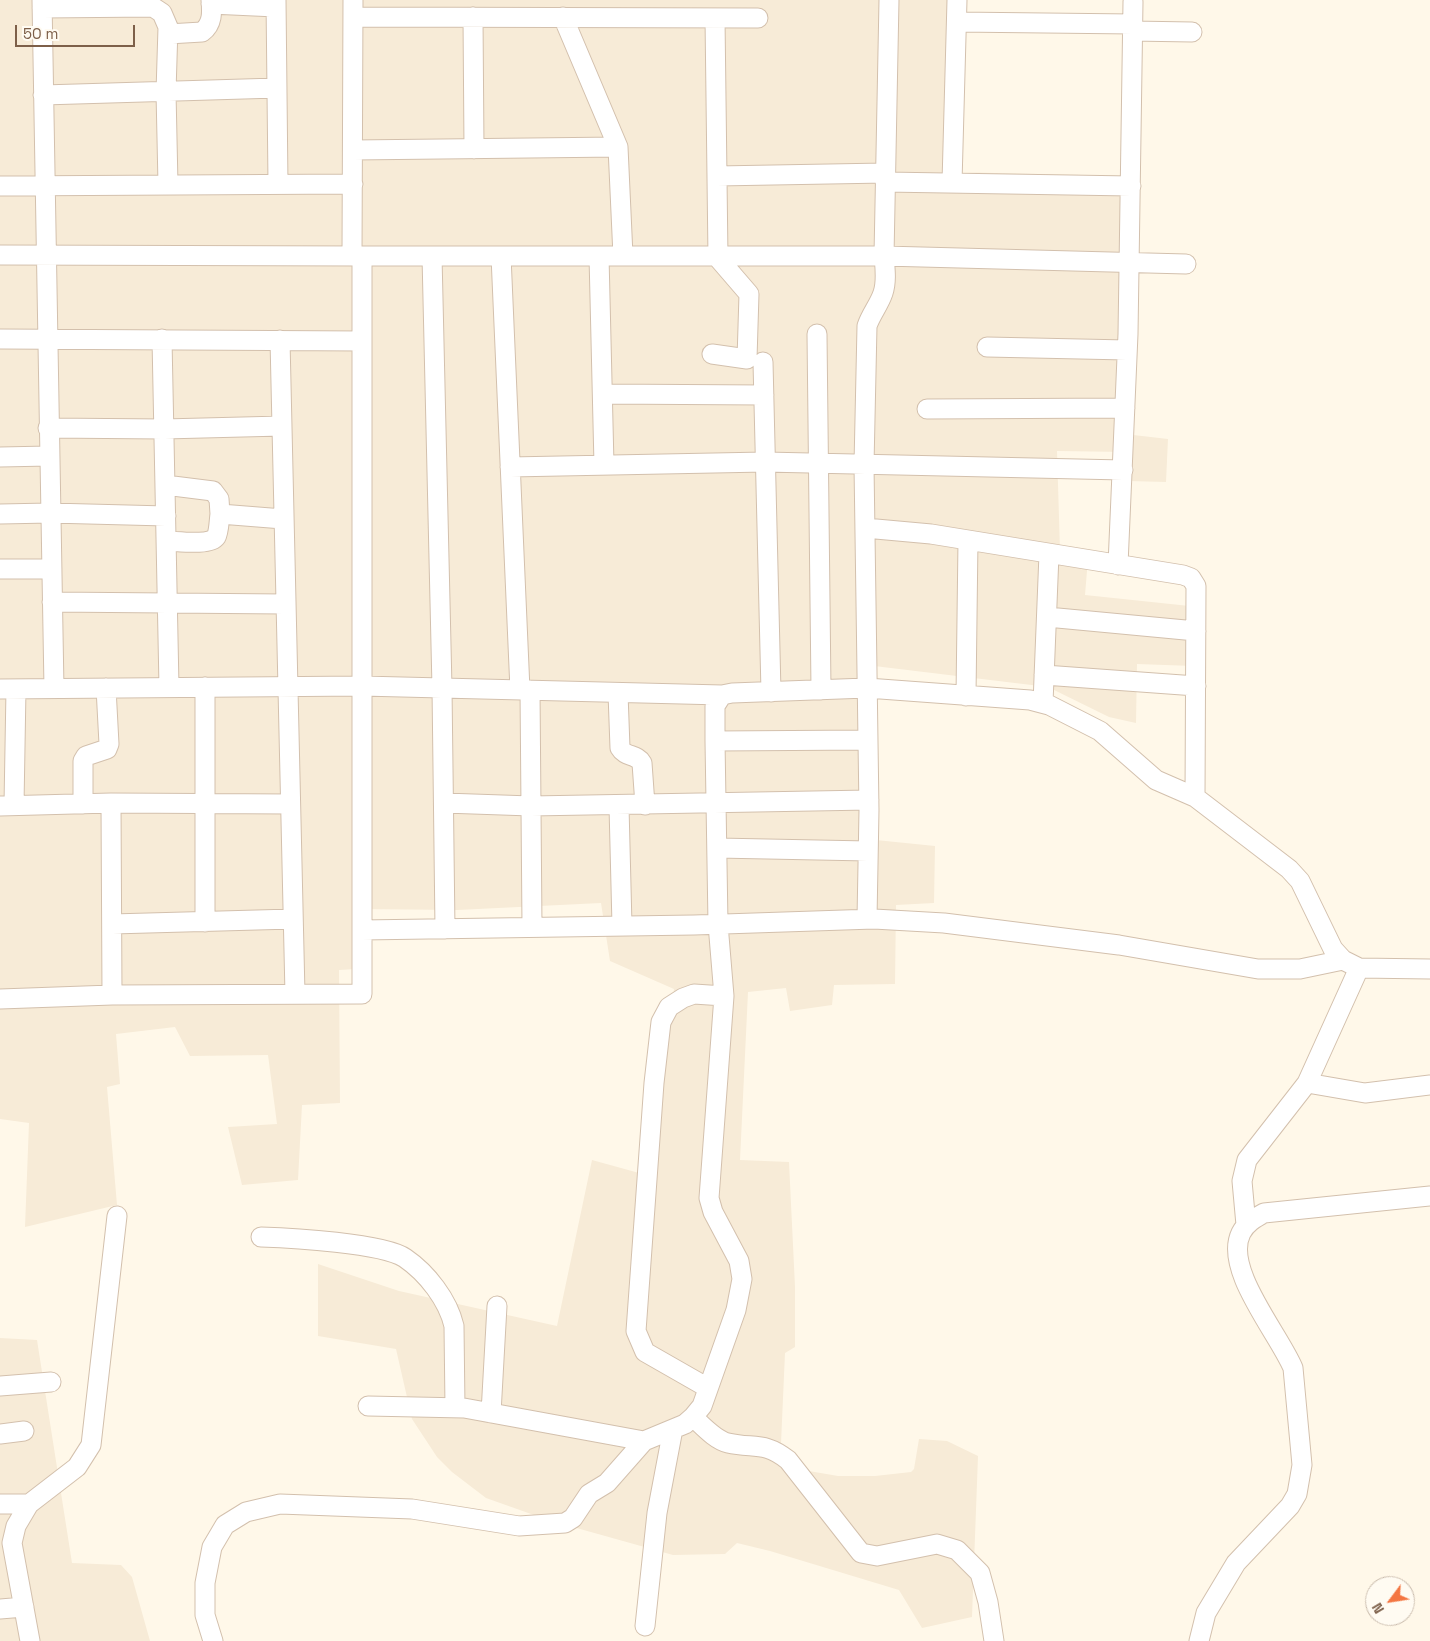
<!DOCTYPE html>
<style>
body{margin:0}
#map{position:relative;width:1430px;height:1641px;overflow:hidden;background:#fff8e9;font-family:"Space Grotesk",sans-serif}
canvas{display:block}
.north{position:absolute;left:1365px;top:1576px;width:50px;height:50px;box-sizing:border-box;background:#fffbf2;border:1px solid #cbbdae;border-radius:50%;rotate:239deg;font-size:14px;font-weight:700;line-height:20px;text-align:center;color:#7d5f49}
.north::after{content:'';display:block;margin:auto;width:18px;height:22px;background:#f47642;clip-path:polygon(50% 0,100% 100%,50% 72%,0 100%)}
.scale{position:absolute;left:15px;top:25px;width:120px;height:22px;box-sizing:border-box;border:2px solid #7d5f49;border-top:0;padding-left:6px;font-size:15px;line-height:18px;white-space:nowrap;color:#7d5f49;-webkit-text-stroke:4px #fffbf2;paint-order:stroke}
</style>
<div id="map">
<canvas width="1430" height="1641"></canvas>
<div class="north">N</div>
<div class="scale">50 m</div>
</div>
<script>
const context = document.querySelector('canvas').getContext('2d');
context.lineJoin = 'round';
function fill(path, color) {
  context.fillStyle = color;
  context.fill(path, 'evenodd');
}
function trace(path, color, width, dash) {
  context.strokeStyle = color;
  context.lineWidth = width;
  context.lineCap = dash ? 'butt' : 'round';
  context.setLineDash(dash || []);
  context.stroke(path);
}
fill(new Path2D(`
 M0 0H947L952 172 1126 176 1116 433 1168 439 1166 482 1128 481 1127 452 1057 451 1060 551 1088 559 1085 595 1199 607 1193 666 1137 664 1136 723 1109 717 1048 687 866 665V839L935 846 934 903 896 905 895 984 834 985 832 1005 790 1011 786 988 748 992 740 1160 789 1162 795 1287V1347L785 1353 780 1466 838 1476H875L911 1472 914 1469 919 1439 947 1441 978 1456 972 1617 922 1628 899 1590 770 1551 737 1543 725 1554 673 1555 548 1520 486 1498 452 1472 437 1457 412 1419 396 1349 318 1336V1264L399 1291 557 1326 592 1160 650 1176 674 989 610 961 601 903 457 910 357 909 356 969 339 970 340 1103 302 1105 298 1180 242 1185 228 1127 277 1124 268 1055 190 1056 175 1027 116 1034 120 1084 107 1087 117 1205 25 1227 29 1123 0 1119Z
 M0 1338 37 1340 72 1563 121 1565 132 1577 150 1641H0Z`), '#f7ebd7');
const minor = new Path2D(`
 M42 0 54 688
 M276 0 278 184
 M211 4 276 7
 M42 8 153 7 162 13 168 27 166 92 168 185
 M353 17 758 18
 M473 17 474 149
 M563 17 618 147 623 256
 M957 22 1133 24
 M1132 31 1192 32
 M168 34 202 32C213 24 212 12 211 0
 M43 95 277 88
 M353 150 618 147
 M717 176 885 173
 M885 182 1131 186
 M952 183 957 0
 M0 186 353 184
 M0 255 362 256V994L112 995 0 999
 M352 256 353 0
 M362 256H884L1186 264
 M432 256 442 688 445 929
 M501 256 520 690
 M599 256 604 465
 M817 334 821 690
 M0 339 362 341
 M162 339 169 687
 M280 340 295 994
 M987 347 1127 350
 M712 354 747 359 749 294 718 258 715 18
 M763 362 771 692
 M603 394 764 395
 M927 409 1125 408
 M48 428 164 429 282 426
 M0 457 49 456
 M510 467 765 462 1123 470
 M165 485 213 491 219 499 220 514
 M0 514 50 513 166 516
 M865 528 931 534 1183 575 1191 578 1196 586 1195 797
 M166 541C176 541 210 546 216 537 219 532 219 521 220 514L283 519
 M1118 565 1128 334 1133 2
 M0 569H52
 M52 602 285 604
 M1047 617 1196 631
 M1044 675 1196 686
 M205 687V922
 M0 689 362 686 722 695
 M530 690 532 927
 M618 693 620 748C625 757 637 754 642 763L645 805
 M966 696 968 540
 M1043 703 1049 554
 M715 741 868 740
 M111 803 112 995
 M444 803 531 806 869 800
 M83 804V761L86 756 107 749 109 744 106 688
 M14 805 16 689
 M0 806 111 803 290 804
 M619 806 622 926
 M717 848 868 851
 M867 919 869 810 864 465 867 326C871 314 879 305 883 293 887 281 885 268 884 256L889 0
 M112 924 293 919
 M362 930 694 925 874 919 944 923 1119 945 1258 969H1300L1343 960
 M1307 1083 1365 1093 1430 1085
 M1246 1225 1242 1181 1247 1160 1307 1083 1359 968
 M261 1237C291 1238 383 1243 405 1258 427 1273 448 1300 454 1326L455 1408
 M0 1386 51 1382
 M708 1388 645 1352 636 1331 654 1083 661 1022 669 1007 683 998 694 994 724 996
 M368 1406 464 1408 644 1441
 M491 1413 497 1306
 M693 1417C703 1426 715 1440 728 1443 754 1449 764 1441 788 1460L861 1553 877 1556 937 1544 957 1550 980 1573 988 1602 994 1641
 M0 1434 24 1431
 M0 1504H29
 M0 1609 24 1607
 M645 1626 657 1513 673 1429
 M30 1641 12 1543 16 1526 29 1504 77 1467 91 1445 117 1216
 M213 1641 205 1615V1583L212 1547 225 1525 246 1512 280 1504 412 1509 519 1526 565 1523 573 1518 589 1494 607 1483 644 1441 685 1424 693 1417 702 1406 736 1310 742 1279 739 1261 713 1212 709 1198 724 996 718 924 715 741V706L722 695 732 693 867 688 1030 700 1049 705 1100 731 1156 780 1195 797 1289 869 1300 881 1333 949 1343 960 1359 968 1430 969
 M1199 1641 1206 1613 1236 1563 1290 1506 1297 1494 1302 1465 1293 1368C1279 1334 1223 1269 1241 1233 1246 1223 1255 1218 1264 1213L1430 1196`);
trace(minor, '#d3c0ad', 21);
trace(minor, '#fff', 19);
</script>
